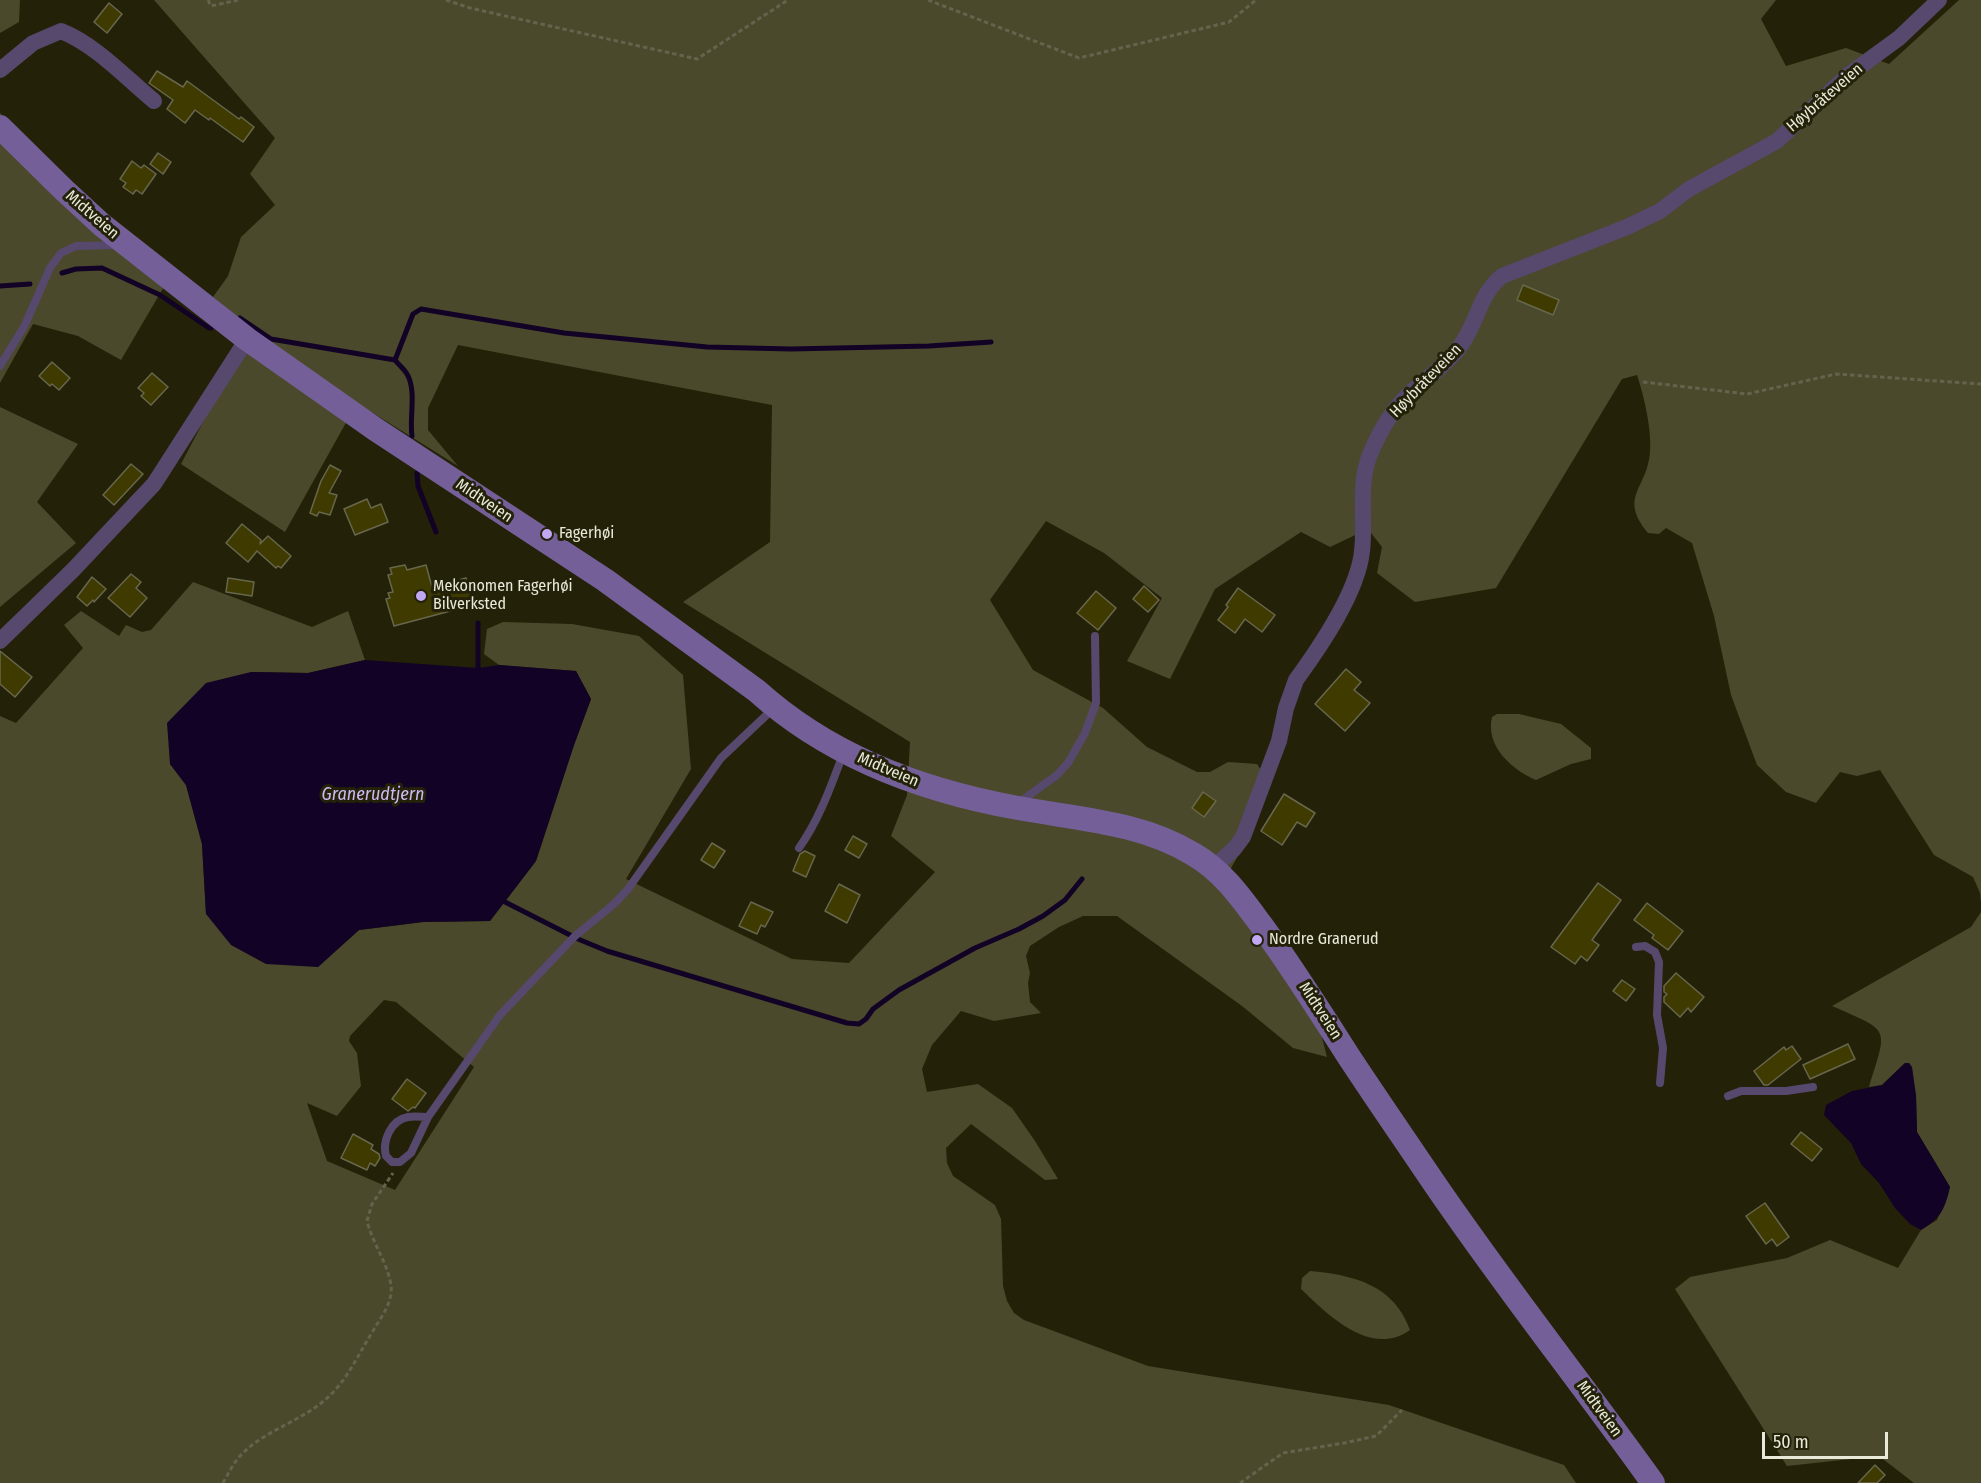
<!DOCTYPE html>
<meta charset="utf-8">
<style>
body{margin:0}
#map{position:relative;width:1981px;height:1483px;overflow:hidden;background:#232209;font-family:"Fira Sans Condensed",sans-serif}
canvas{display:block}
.scale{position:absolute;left:1762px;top:1432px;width:126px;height:27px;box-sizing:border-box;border:3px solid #e9e9da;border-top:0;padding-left:8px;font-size:18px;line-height:21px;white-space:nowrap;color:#e9e9da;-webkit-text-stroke:4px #232209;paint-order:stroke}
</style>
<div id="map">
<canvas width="1981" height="1483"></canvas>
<div class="scale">50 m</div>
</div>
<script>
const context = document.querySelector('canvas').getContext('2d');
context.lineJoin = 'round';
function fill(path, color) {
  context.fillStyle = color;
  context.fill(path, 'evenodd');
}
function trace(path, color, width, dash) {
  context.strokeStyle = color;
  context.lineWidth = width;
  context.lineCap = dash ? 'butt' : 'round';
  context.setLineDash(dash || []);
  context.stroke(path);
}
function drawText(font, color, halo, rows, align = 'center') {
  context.font = font + ' "Fira Sans Condensed",sans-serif';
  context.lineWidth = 6;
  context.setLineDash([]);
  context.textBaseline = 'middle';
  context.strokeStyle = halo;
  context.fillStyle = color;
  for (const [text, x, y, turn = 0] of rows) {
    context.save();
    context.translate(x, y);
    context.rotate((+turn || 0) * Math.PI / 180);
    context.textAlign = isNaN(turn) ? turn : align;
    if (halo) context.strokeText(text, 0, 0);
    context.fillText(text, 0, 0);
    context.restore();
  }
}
fill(new Path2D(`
 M0 0H20L19 22 0 33Z
 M154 0H1776L1761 19 1786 66 1846 48 1889 64 1959 0H1981V903L1980 893 1973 877 1934 855 1880 770 1857 776 1840 772 1816 803 1786 792 1757 765 1731 695 1714 616 1692 543 1666 528 1659 534 1648 533C1618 496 1647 490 1650 452 1652 430 1644 396 1637 375L1622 379 1496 588 1415 602 1377 573 1382 547 1368 529 1330 547 1301 532 1215 589 1170 679 1127 661 1162 598 1104 553 1046 521 990 600 1033 670 1103 708 1147 747 1197 772H1210L1228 762 1257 764 1269 782 1253 829 1230 870 1303 964 1327 1057 1293 1048 1242 1006 1117 916H1083L1059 927 1030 946 1026 956 1030 973 1028 983 1030 1002 1041 1013 994 1021 961 1011 932 1045 922 1069 927 1092 978 1084 1012 1108 1035 1141 1058 1179 1045 1180 971 1124 946 1148 947 1163 953 1176 995 1205 1001 1219 1003 1286 1007 1301 1014 1313 1024 1320 1148 1366 1389 1405 1564 1465 1576 1483H0V716L16 723 83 648 64 625 81 611 119 636 126 625 142 632 151 630 193 582 312 627 348 611 365 660 308 673 251 672 170 764 186 785 202 844 206 914 318 967 359 930 423 922 490 921 536 861 574 745 591 699 576 671 499 665 484 654 487 629 503 622 572 624 639 636 683 675 691 769 626 879 792 959 849 963 935 872 891 836 907 795 910 742 683 602 770 542 772 405 458 345 428 408V430L458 466 357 403 285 532 181 464 252 329 213 297 228 276 241 237 275 205 250 174 275 138ZM384 1000 396 1002 474 1067 395 1190 327 1161 307 1103 337 1116 361 1086 357 1053 349 1041 350 1036Z
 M0 113 106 217 175 268 121 360 78 336 33 324 0 383Z
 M0 407 78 444 37 502 76 543 0 607Z
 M1497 714H1519L1561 724 1591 748V759L1571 764 1536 780C1512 770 1485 746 1492 717Z
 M1981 912V1483H1914L1879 1456 1787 1466 1675 1289 1690 1277 1787 1258 1830 1240 1898 1268 1921 1230 1937 1220 1950 1187 1917 1132 1916 1095 1905 1063 1882 1085 1869 1087C1888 1026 1891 1032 1832 1006L1971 927Z
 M1310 1271C1354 1275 1394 1285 1410 1330 1371 1358 1328 1315 1301 1289L1302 1278Z`), '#4a492b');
fill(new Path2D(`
 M365 660 478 668 499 665 576 671 591 699 574 745 536 861 490 921 423 922 359 930 318 967 266 964 231 945 206 914 202 844 186 785 170 764 167 723 206 683 251 672 308 673Z
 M1905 1063H1909L1912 1067 1916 1095 1917 1132 1950 1187C1945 1209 1941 1218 1921 1230L1910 1224 1895 1208 1879 1183 1861 1164 1851 1143 1824 1115 1826 1105 1852 1091 1882 1085Z`), '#120226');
trace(new Path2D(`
 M62 273 76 269 102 268 160 295 209 328H211
 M0 286 30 284
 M240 318 271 339 395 360C398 364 404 369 407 374 417 391 409 418 412 436
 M395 360 413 314 421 309 564 333 707 347 791 349 929 346 991 342
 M417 473 418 486 436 532
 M478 668V623
 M505 902 570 935
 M578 939 607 951 847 1023 859 1024 866 1019 873 1009 899 990 975 948 1019 929 1043 916 1065 900 1082 879`), '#120226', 5);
const building = new Path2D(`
 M109 3 122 14 107 33 94 22Z
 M157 71 183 87 187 81 239 119 241 117 254 127 243 142 210 118 209 120 195 110 185 123 167 109 173 100 149 83Z
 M158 153 171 162 163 174 150 164Z
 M132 161 141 168 144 165 156 174 142 194 136 190 133 194 123 187 126 183 120 179Z
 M1523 285 1559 300 1553 315 1517 300Z
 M52 362 70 378 59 390 52 384 50 386 39 376Z
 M152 373 168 387 151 405 141 396 144 393 138 388Z
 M131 464 143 474 114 505 103 495Z
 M330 465 341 471 329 493 337 495 330 515 319 512 317 516 310 513 321 481Z
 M367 499 371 508 381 504 388 522 355 535 344 509Z
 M242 524 261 540 260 544 268 536 291 556 281 568 278 566 276 568 257 551 248 562 226 543Z
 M405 565 407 570 426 565 432 587 466 578 473 605 394 626 386 599 390 598 388 593 393 592 388 575 392 574 390 568Z
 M131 574 141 582 136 588 147 598 130 617 108 598Z
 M92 577 106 589 94 602 93 600 87 606 77 597Z
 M228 578 254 582 252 596 226 592Z
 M1144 586 1159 600 1148 612 1133 599Z
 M1238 588 1275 615 1262 632 1245 619 1235 633 1218 620 1228 607 1226 605Z
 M1096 591 1116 608 1098 630 1077 613Z
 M0 651 32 677 15 697 0 684Z
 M1346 669 1361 682 1354 690 1370 703 1345 731 1315 704Z
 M1203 792 1216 801 1204 817 1192 808Z
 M1284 794 1315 813 1306 827 1297 822 1282 845 1261 831Z
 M853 836 867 844 859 858 845 850Z
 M712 843 725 851 714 868 701 860Z
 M805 851 815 856 806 877 793 871 800 854Z
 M1598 883 1621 900 1592 940 1599 945 1587 961 1581 956 1575 964 1551 947Z
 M839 884 860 895 847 923 825 911Z
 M751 902 773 912 765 927 761 925 757 934 739 926Z
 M1647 903 1683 931 1668 950 1652 938 1654 935 1634 920Z
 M1676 973 1704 997 1691 1012 1688 1008 1680 1017 1664 1002V997L1667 994 1664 992V986Z
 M1622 980 1635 989 1626 1001 1613 991Z
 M1848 1044 1855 1059 1810 1079 1803 1065Z
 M1792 1046 1801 1059 1768 1085H1764L1754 1071 1784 1047 1786 1050Z
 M407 1079 426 1093 415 1108 413 1107 408 1111 392 1099Z
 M1801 1132 1822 1149 1812 1161 1791 1144Z
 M353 1134 373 1145 371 1149 379 1154 380 1158 375 1166 370 1163 367 1170 341 1158Z
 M1765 1203 1789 1237 1777 1246 1772 1239 1766 1244 1746 1216Z
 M1875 1465 1885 1475 1877 1483H1858Z`);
fill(building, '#3e3a00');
trace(building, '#68674d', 1.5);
trace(new Path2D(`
 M208 0 211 6 238 0
 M446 0 470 8 697 59 788 0
 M928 0 1079 58 1229 22 1256 0
 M1643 382 1747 394 1836 374 1981 384
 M223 1483C228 1474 233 1464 240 1456 261 1433 295 1423 320 1404 346 1384 356 1358 373 1331 381 1317 393 1303 391 1285 387 1262 373 1244 367 1221L372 1204 393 1173
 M1240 1483 1283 1453 1344 1443 1376 1436 1402 1410`), '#64644e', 3, [4.5, 3]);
trace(new Path2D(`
 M0 366 24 327 50 268 61 253 76 246 118 245
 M1017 804 1057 775 1068 763 1085 733 1096 703 1095 636
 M799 848C819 820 831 786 843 754
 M1636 947 1645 946 1655 952 1659 962 1657 1015 1663 1048 1660 1083
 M1728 1096 1741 1091H1786L1813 1087
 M428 1117C422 1117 414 1116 408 1117 391 1120 382 1141 386 1156L392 1162H400L411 1153 428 1117 500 1015 575 936 614 904 628 889 721 758 774 708`), '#56496d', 8);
trace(new Path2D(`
 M0 70 33 43 61 31C96 45 125 77 154 101
 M0 641 73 570 154 484 247 339
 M1213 868 1234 849 1243 837 1279 741 1286 708 1296 680C1320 647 1358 592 1362 551 1366 518 1357 484 1371 452 1380 431 1391 411 1408 395 1424 380 1444 367 1458 349 1477 326 1478 295 1502 276L1627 227 1660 211 1689 189 1777 141 1847 76 1899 38 1939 0`), '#56496d', 16);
trace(new Path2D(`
 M0 127 64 190 102 225 247 339 375 429 605 580 757 691C829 756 923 791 1018 808 1077 819 1141 822 1193 854 1223 871 1242 899 1262 926 1293 969 1321 1013 1349 1057 1376 1098 1403 1137 1430 1177 1501 1282 1580 1381 1653 1483`), '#745f99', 24);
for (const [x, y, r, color] of [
 [547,534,6,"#c2a8f2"],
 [421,596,6,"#c2a8f2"],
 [1257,940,6,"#c2a8f2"]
]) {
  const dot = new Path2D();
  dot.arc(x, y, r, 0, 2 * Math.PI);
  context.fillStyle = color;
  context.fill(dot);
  trace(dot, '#232209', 2);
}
drawText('16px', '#e9e9da', '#232209', [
 ["Høybråteveien",1825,98,-41],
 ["Midtveien",92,215,41],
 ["Høybråteveien",1426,381,-46],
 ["Midtveien",484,501,34],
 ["Midtveien",888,770,23],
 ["Midtveien",1320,1011,57],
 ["Midtveien",1599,1409,54]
]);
drawText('16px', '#e9e9da', '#232209', [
 ["Fagerhøi",559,534],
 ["Mekonomen Fagerhøi",433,587],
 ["Bilverksted",433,605],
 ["Nordre Granerud",1269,940]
], 'left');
drawText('italic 18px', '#cdb9f4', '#232209', [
 ["Granerudtjern",373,795]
]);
</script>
